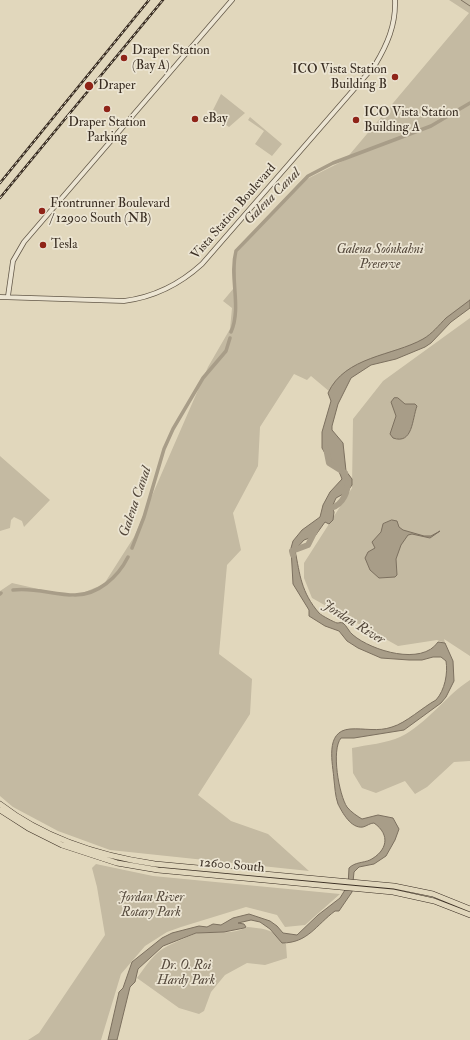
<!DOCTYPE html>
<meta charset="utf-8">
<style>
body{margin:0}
canvas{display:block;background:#e1d7bc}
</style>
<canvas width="470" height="1040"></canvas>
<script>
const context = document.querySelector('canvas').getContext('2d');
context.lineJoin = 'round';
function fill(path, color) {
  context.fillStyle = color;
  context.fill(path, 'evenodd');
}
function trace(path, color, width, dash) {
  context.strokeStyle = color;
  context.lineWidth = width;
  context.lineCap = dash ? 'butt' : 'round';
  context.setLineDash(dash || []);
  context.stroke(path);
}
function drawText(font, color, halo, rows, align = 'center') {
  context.font = font + ' "IM FELL Double Pica",serif';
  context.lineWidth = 3.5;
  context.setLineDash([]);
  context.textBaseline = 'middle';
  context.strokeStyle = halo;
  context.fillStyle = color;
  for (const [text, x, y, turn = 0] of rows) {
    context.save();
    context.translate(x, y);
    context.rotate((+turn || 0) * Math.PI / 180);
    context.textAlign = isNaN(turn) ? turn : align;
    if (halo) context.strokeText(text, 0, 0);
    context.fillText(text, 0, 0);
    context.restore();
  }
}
fill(new Path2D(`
 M449 0H470V302L433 333 412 348 349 372 330 392 311 376 307 380 294 374 260 427 258 466 233 513 241 550 227 565 219 654 252 679 250 714 198 795 231 821 268 834 309 871 110 850 58 831 13 807 0 796V591L12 583 73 597 104 584 134 537 208 367 230 329 232 308 223 301 233 289 235 255 299 183 345 160 469 13Z
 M221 94 245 113 229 127 211 114Z
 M250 117 282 144 272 156 255 144 264 131 248 120Z
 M470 318V656L444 639 445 643 437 640 398 646 312 598 304 578V563L352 488 353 419 383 381Z
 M0 456 50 500 24 527 22 521 14 517 11 520 10 528 0 531Z
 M470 680V761L454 762 427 787 415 794 405 781 376 793 362 788 353 773 352 748C366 745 388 743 400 737 427 724 445 696 470 680Z
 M96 864 153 876 340 894 305 925 285 927 277 915 246 907 181 927 167 932 145 946 121 974 101 1040H28L39 1033 105 935 97 887 92 868Z
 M247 927C256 928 269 928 276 935 280 937 282 941 286 944L287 958 265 965 247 963 225 975 211 992 204 1011 199 1014 179 1008 137 978C154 955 156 950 183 939 188 937 193 934 198 933 214 932 232 935 247 927Z`), '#c4baa2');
const water = new Path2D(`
 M470 300V308L451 322 431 343 425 347 396 359 371 365 351 378 338 404 332 426V430L343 443 346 471 352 479V485L347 492 336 498 332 507 334 512 333 520 329 524 325 522 315 536 304 540 295 550C300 575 301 592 319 613 322 616 334 622 337 623 339 623 341 622 343 623 347 626 349 632 353 635 372 651 422 666 438 642L445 643 453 661 454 681 446 697 441 703 404 730 354 738H341C331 750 339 795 347 807 351 812 357 816 362 819L378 815 393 818 399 829 395 840 386 856 374 864 359 867 354 872 352 892 339 911H335C316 925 308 943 282 943L270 929 260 922 251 920 238 923 244 924 246 927 244 928 224 932 196 933 163 946 138 969 135 982 130 987 117 1040H108L119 992 123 988 132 962 162 938 172 933 199 926 207 927 213 924 221 925 233 918 249 914 270 921 277 926 283 933 297 935 318 915 340 898 348 885 349 868C355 862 363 863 370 860 387 851 391 835 374 823 370 823 367 826 363 827 351 829 342 812 338 804 335 795 335 788 334 780 333 764 324 731 350 729 364 728 378 732 392 727 406 723 423 707 436 700 445 690 448 673 446 661L441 657H433L422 660H409L381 658 358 648 347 641 339 631 325 626 309 616V610L293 584 291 548 293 541 302 530 320 517 323 505 330 492 342 479 338 469 330 462 322 448V432L331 401 328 393C345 356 393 356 423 339 432 334 439 325 446 318 454 312 462 306 470 300Z
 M398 398 405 404H415L417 406C412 419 413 445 393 438L390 434 396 416 391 402 394 398Z
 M392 520 397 521 399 527 403 530 424 536H431L440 531 430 538 412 534 408 535 401 545 396 559 397 575 395 577 379 578 370 570 365 558 368 552 375 548 372 542 381 532 383 524Z`);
fill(water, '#a89d88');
trace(water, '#7c705f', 1);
trace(new Path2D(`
 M461 0 470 6`), '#7c705f', 1);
trace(new Path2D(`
 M231 332C242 307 229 277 236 251L308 176 333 163 431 126 470 103
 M132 548 144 517 164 449 173 429 203 378 226 351 230 338
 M13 590C34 587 54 595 75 595 98 595 118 577 128 557
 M0 594 1 593`), '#a89d88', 3.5);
trace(new Path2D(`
 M326 448 329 463 345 473
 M326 509C340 508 347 496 348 483
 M293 555 292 551 308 545 316 529`), '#a89d88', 6);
const tertiary = new Path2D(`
 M8 296 13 261 24 242 232 0
 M0 297 124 301C155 297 179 285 202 264L375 65C387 45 396 25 395 0`);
const primary = new Path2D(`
 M0 804C44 838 101 856 155 864L394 886 433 894 470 909
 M0 810 28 828 62 845 117 863 158 870 393 892 434 901 470 915`);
trace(tertiary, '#635848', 5.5);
trace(primary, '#392d22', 6);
trace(tertiary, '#ece5d3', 4);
trace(primary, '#e1d7bc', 5);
const rail = new Path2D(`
 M0 183 149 0
 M0 198 163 0`);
trace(rail, '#392d22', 2.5);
trace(rail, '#ece5d3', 1, [3]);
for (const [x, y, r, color] of [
 [124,58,4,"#8f2418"],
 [395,77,4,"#8f2418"],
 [89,86,5,"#8f2418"],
 [107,109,4,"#8f2418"],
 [195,119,4,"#8f2418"],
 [356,120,4,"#8f2418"],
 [42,211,4,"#8f2418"],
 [43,245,4,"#8f2418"]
]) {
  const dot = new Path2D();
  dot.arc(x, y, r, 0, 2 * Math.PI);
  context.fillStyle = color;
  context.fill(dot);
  trace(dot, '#ece5d3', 1.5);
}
drawText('13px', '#392d22', '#ece5d3', [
 ["Draper Station",132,51],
 ["(Bay A)",132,66],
 ["ICO Vista Station",387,70,"right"],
 ["Building B",387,85,"right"],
 ["Draper",98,86],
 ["ICO Vista Station",364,113],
 ["Building A",364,128],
 ["eBay",203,119],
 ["Draper Station",107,123,"center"],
 ["Parking",107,138,"center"],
 ["Frontrunner Boulevard",50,204],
 ["/ 12900 South (NB)",50,219],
 ["Tesla",51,245]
], 'left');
drawText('13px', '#392d22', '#ece5d3', [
 ["Vista Station Boulevard",234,212,-49],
 ["12600 South",232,866,5]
]);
drawText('italic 13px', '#55493c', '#ece5d3', [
 ["Galena Soónkahni",380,250],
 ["Preserve",380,265],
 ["Jordan River",151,898],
 ["Rotary Park",151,913],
 ["Dr. O. Roi",186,966],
 ["Hardy Park",186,981]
]);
drawText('italic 14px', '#55493c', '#ece5d3', [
 ["Galena Canal",273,197,-45],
 ["Galena Canal",136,502,-71],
 ["Jordan River",353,623,32]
]);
</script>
